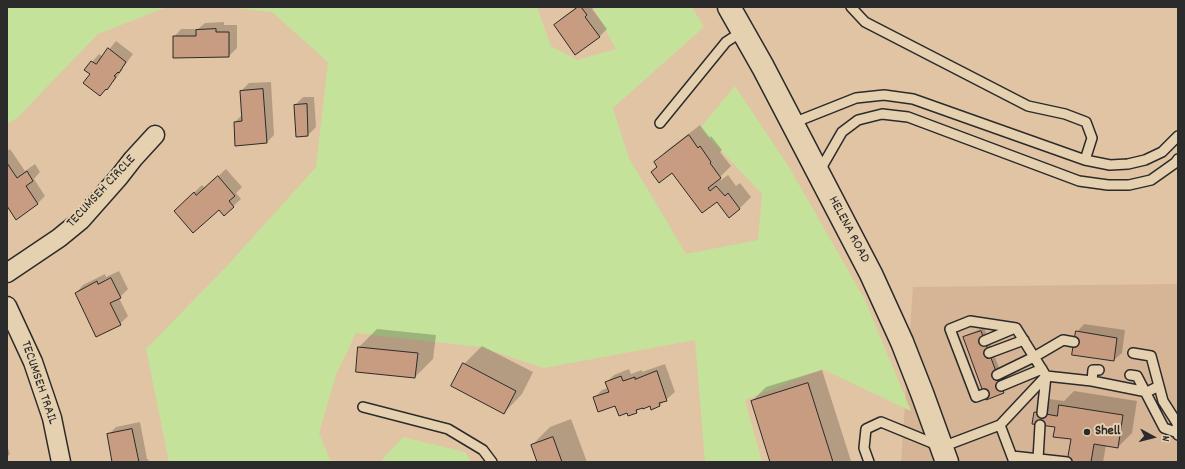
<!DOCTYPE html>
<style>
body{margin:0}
#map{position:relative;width:1185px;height:469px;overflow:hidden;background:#e1c4a4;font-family:Dekko,sans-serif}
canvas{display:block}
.frame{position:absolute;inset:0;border:8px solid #2b2b2b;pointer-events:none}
.north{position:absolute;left:1133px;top:417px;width:40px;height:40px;-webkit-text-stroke:3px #e5d0af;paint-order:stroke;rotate:97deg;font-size:11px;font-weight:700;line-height:16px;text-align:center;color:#2b2b2b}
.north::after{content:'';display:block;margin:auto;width:14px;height:18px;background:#2b2b2b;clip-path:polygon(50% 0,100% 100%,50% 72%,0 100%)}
</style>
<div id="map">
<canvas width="1185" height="469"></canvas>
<div class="frame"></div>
<div class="north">N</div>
</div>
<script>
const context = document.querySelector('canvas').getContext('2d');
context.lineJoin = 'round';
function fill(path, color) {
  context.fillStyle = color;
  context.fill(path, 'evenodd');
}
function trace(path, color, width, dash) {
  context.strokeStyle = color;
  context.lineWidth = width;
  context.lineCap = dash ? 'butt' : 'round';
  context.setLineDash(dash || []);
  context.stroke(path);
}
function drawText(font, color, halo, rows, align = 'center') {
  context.font = font + ' Dekko,sans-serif';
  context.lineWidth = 4;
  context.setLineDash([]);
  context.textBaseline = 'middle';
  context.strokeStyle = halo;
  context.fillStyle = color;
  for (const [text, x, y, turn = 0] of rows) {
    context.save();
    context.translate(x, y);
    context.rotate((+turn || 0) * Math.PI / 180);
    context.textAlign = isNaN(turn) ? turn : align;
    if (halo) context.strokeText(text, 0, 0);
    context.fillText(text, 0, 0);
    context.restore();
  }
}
fill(new Path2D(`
 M1178 284V462H901L913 287Z`), '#d6b597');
fill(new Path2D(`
 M7 7H167L98 34 17 118 7 124Z
 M227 7H537L551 46 577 60 616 49 593 7H692L704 27 613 108 629 158 686 254 758 240 762 194 700 128 735 86 789 167 865 300 911 411 822 369 745 400 762 462H705L695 340 544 368 480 347 356 333 336 375 319 433 330 460 345 462H169L146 349 228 265 316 167 328 62 272 12Z
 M403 437 465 452 471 462H380Z`), '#c4e29a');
fill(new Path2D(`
 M577 7H594L592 9 607 29 599 37 555 25 563 17Z
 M224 22V25H237V48L229 56 174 57V37L181 29H198L205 23Z
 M116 41 133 54 122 69H123L114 81 100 95 91 74 92 62 99 54 103 57Z
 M271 82 274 135 267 142 235 122 243 114 241 91 249 83Z
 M303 97H314L316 127 308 135 297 136 295 105Z
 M700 125 710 138 711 136 722 150 720 152 731 166 719 178 721 180 728 175 736 186 740 183 751 197 740 208 729 216 717 200 673 172H652L658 166 655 162 666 151Z
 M10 149 25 171 35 164 40 172 34 179 45 196 38 203 7 205V151Z
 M226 169 242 187 236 193 241 199 224 215 219 208 183 203 202 185 205 188Z
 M119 271 128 289 119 298 128 316 120 324 76 293 83 285 105 274 106 277Z
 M1084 324 1125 330 1122 353 1114 360 1077 332Z
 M984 328 1007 389 1003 392 964 337 968 334Z
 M377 329 436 335 433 359 415 377 359 347Z
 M482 346 533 372 522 394 504 413 464 364Z
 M665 364 675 392 660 405H651L641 407 636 412H628L616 405 594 398 602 390 608 388 606 383 614 375 629 369 631 374 642 370V372Z
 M822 370 851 461 771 462 752 401 766 387Z
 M1074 391 1137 401 1132 433 1118 447 1106 445 1103 462H1068L1072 438 1056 426 1035 413 1049 399 1064 401Z
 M571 419 587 462H538L532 445 550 427Z
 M140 422 147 459H148L149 462H113L108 435 116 427Z
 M7 445 10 454 7 457Z`), '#0003');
const building = new Path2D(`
 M578 7H581L587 15 585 17 600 37 575 55 554 25Z
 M216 29V32H229V57L173 58V36H196V30Z
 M108 48 126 62 119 73 118 72 114 76 116 77 107 90 106 89 100 96 83 83 90 74 84 70 91 61 96 64Z
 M263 89 267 143 235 146 234 122 242 121 240 91Z
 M307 104 308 136 296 137 294 105Z
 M689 135 698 148 700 146 711 162 710 163 721 178 708 188 710 191 716 186 725 196 728 193 740 209 729 218 717 202 702 213 672 173 659 183 651 172 657 167 654 162Z
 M7 163 17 178 27 171 33 181 26 186 38 204 16 220 7 206Z
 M218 176 235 196 229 201 234 207 224 216 219 210 193 233 174 211 194 192 196 195Z
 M111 278 121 298 110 303 121 325 96 337 75 293 97 281 98 284Z
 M981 331 1004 393 986 400 963 337Z
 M1076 331 1117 338 1114 361 1072 355Z
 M358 347 418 353 415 378 356 372Z
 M463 363 516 391 504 414 451 386Z
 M657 371 667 401 659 403 660 406 651 410 650 406 643 409V408L636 410 637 413 628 416 627 413 619 416 615 406 598 412 593 397 609 392 605 382 621 376 623 381 635 377V379Z
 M808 383 833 462H770L751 401Z
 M1059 405 1123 415 1118 448 1094 444 1091 462H1067L1071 439 1053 437 1055 427 1032 424 1034 412 1057 416Z
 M132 429 139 462H112L107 434Z
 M553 437 562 462H537L531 445Z`);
fill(building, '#c79c80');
trace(building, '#2b2b2b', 1);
const service = new Path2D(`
 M851 7 865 22 1028 106 1065 114 1086 122 1092 138 1085 160
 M660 123 726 42 743 31
 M793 123 856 98 884 95 913 99 1085 160 1110 165 1128 164 1145 160 1162 152 1178 136
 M819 172 842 132 858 120 882 114 908 117 1079 181 1108 185H1129L1151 180 1175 163 1178 159
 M984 341 1015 328
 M989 353 1024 340
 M1133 353 1151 356 1163 401 1177 423 1178 435
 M997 375 1034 357 1063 340 1074 342
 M1130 375 1137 376 1164 428 1178 433
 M1092 381 1093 370H1099
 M1001 386 1042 369
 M984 394 976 397 950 329 970 321 1016 328 1046 376 1000 425
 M363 407 448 429 483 450 492 462
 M1042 413 1046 376 1092 381 1147 392 1159 386
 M1012 456 1067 462
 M1038 459 1040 425
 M869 462 864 448 866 429 881 422 942 447 1000 425 1014 462`);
const minor = new Path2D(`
 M7 273 59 238 81 220 119 177 133 159 155 135
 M7 306 33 362 52 418 61 462`);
const secondary = new Path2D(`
 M729 7 763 67 871 274 902 342 922 393 947 462`);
trace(service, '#2b2b2b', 12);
trace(minor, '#2b2b2b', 21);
trace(secondary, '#2b2b2b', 25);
trace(service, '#e5d0af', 9);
trace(minor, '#e5d0af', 18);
trace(secondary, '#e5d0af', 22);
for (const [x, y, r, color] of [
 [1087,432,4,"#2b2b2b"]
]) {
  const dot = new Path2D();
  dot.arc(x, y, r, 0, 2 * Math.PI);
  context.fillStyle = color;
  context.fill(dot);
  trace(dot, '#e5d0af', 1.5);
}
drawText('14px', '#2b2b2b', '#e5d0af', [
 ["TECUMSEH CIRCLE",102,192,-47],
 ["HELENA ROAD",848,230,62],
 ["TECUMSEH TRAIL",38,383,71]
]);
drawText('bold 14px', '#2b2b2b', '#e5d0af', [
 ["Shell",1095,432]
], 'left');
</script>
